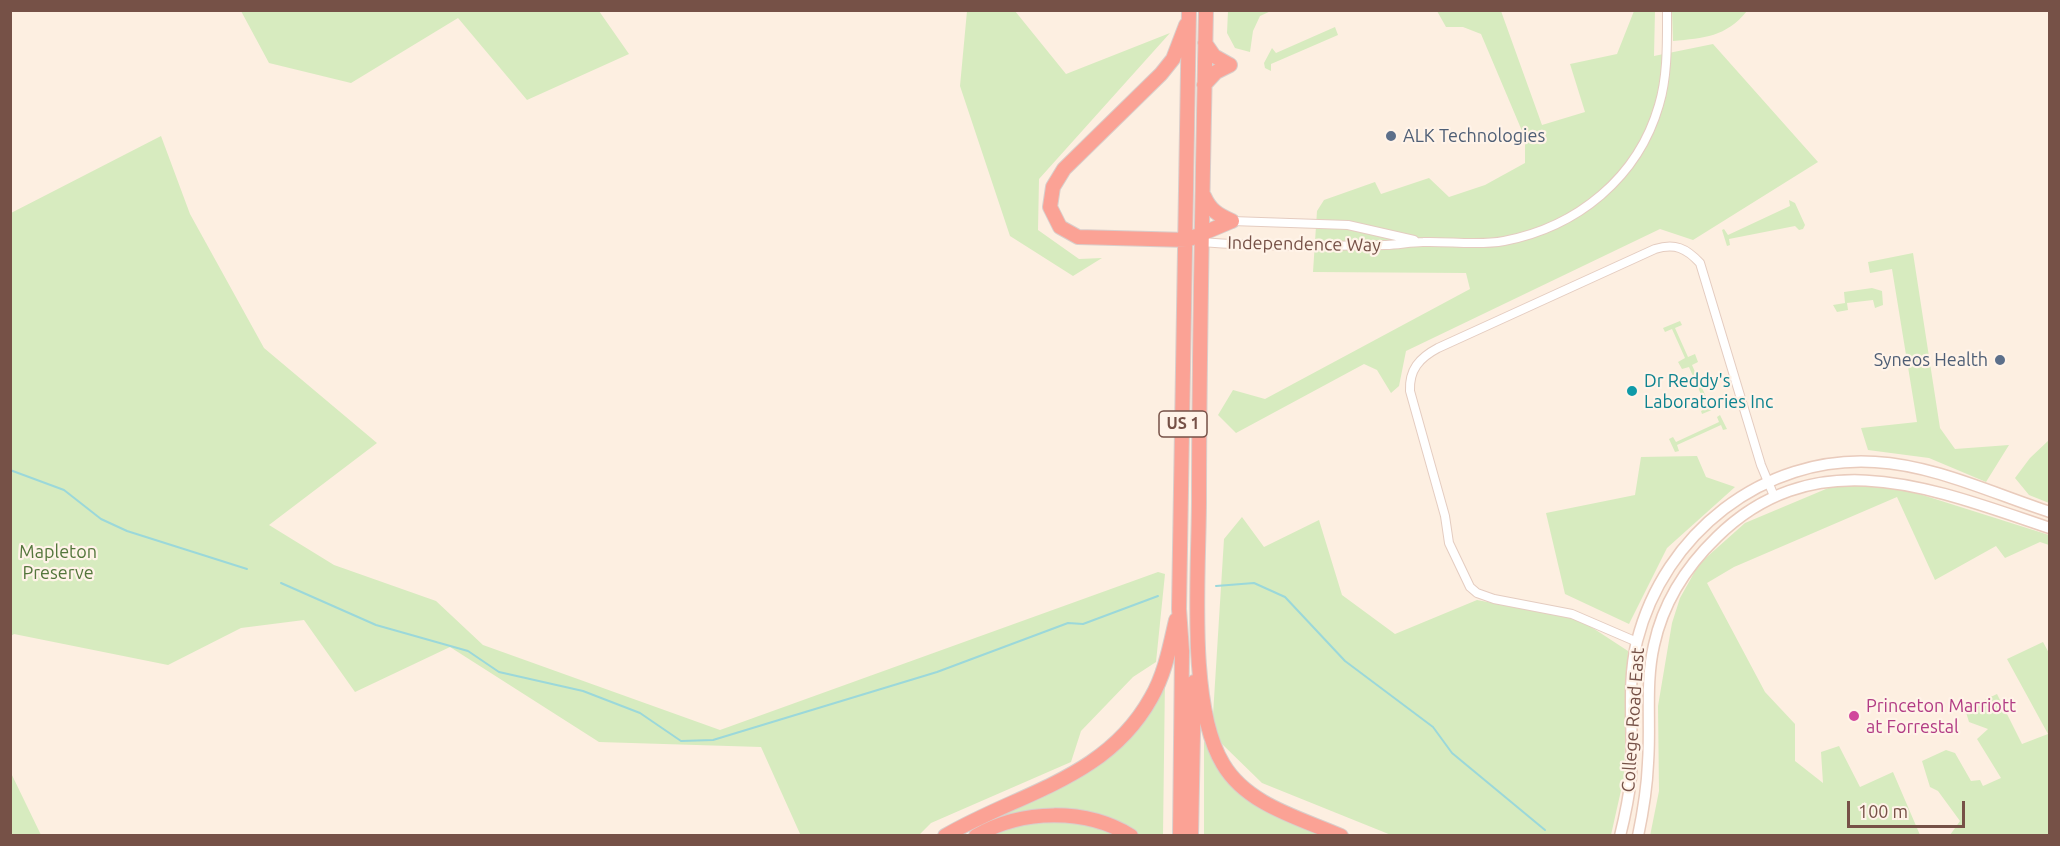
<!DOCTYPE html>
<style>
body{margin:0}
#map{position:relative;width:2060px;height:846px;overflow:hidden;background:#fdefe1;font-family:Ubuntu,sans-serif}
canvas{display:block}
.frame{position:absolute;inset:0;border:12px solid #765147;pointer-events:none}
.scale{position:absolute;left:1847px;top:801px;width:118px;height:27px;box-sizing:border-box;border:3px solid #765147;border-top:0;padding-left:8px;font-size:18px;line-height:21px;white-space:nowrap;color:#765147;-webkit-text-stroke:4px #fff3e8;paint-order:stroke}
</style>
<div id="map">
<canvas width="2060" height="846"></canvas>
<div class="frame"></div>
<div class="scale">100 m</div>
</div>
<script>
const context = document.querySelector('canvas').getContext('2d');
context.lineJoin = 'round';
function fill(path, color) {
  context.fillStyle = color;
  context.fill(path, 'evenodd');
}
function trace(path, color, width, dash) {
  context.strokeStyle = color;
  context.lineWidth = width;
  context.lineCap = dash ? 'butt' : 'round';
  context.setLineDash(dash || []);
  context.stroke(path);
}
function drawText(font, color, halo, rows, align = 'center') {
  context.font = font + ' Ubuntu,sans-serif';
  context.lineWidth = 4.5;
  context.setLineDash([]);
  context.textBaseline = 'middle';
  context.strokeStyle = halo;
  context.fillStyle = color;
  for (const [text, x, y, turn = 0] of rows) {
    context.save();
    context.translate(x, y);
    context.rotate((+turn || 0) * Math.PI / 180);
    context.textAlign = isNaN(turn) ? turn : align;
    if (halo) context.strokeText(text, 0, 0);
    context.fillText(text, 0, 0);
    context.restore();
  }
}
fill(new Path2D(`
 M241 11H599L629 54 527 100 458 18 351 83 269 63Z
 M967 11H1015L1066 74 1170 33 1039 179 1038 230 1079 259 1102 258 1073 276 1010 236 960 86Z
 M1228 11H1271L1260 16 1253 31 1250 52 1235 48 1227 33Z
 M1437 11H1501L1542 125 1585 112 1570 64 1617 54 1634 11H1655L1654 56 1713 44 1818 162 1693 240 1660 229 1406 351 1399 386 1391 393 1377 370 1364 364 1236 433 1218 415 1233 390 1265 399 1470 289 1466 273 1313 272 1317 211 1324 200 1375 182 1381 194 1429 178 1449 197 1485 185 1525 163V138L1481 34 1463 27H1446Z
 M1672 11V10L1747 11C1726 37 1704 38 1673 41Z
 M1335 27 1338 35 1271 64V71L1265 68 1264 63 1272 48 1276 53Z
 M161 136 190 214 264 348 377 443 269 525 334 565 436 601 483 645 720 730 1158 572 1165 574 1156 662 1133 677 1081 731 1071 762 931 823 919 835 801 836 761 747 599 742 450 647 355 692 304 620 241 628 168 665 14 634 11 636V213Z
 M1789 200 1795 203 1805 225 1803 229 1799 230 1795 226 1729 239 1730 245 1727 246 1722 230 1724 229 1728 235 1790 206Z
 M1913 253 1940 428 1955 449 2009 445 1986 482 1929 458 1868 450 1861 428 1917 422 1892 269 1870 273 1868 262Z
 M1872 288 1882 291 1883 305 1875 308 1873 300 1847 303 1848 310 1837 312 1833 305 1845 303 1844 292Z
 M1680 321 1682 325 1675 328 1688 357 1695 354 1698 362 1692 365 1710 406 1717 403 1719 407 1702 414 1701 411 1707 408 1689 367 1682 369 1678 362 1685 358 1672 329 1665 332 1663 328Z
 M1720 415 1727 429 1723 430 1721 425 1677 445 1679 451 1675 452 1669 439 1673 437 1676 442 1719 422 1717 417Z
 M2049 440V503L2029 495 2015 478 2030 458Z
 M1697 456 1706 477 1735 487 1667 548 1629 624 1565 594 1546 513 1635 495 1641 457Z
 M1845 481 1894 486 2049 535V545L2040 542 2005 558 1996 546 1935 580 1897 497 1734 567 1707 583 1765 692 1795 724V761L1823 783 1821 752 1839 746 1860 787 1893 772 1920 835 1650 836 1659 791 1658 706 1672 623 1680 598 1699 564 1745 523Z
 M1242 517 1264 547 1319 520 1342 595 1395 634 1477 600 1579 619 1628 651 1624 777 1611 835H1391L1262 783 1223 745 1212 731 1224 539Z
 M2043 642 2050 655 2049 835H1950L1960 821 1938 791 1930 787 1922 761 1946 750 1955 753 1971 781 1980 780 1983 786 2001 778 1977 739 1988 729 1969 722 1965 709 1997 694 2022 744 2048 734 2007 659Z
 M1165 678 1163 835H1135C1092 798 1035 811 984 819L1113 752 1143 722Z
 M1204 741 1220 768 1327 836H1204Z
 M10 771 41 835H11Z
 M1082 822 1117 835 987 836 1013 824Z`), '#d7ebbf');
trace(new Path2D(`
 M10 470 64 490 101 519 127 531 247 569
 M281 583 376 625 468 651 499 672 583 691 640 713 681 741 713 740 937 672 1068 623 1083 624 1158 596
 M1216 586 1254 583 1285 597 1345 661 1433 727 1452 753 1545 830`), '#9bd8da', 2);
const street = new Path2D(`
 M1232 221 1348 225 1414 240
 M1201 242C1262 247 1325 246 1386 245 1398 245 1410 242 1423 242 1449 241 1478 246 1504 241 1577 227 1638 178 1659 105 1668 75 1667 41 1667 10
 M1637 642 1572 614 1494 599 1477 593 1470 587 1449 543 1445 516 1410 391C1409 370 1419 358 1438 348L1655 249C1675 243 1686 248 1700 263L1761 465 1774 496`);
const secondary = new Path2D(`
 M1620 836C1625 816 1629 797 1631 777 1634 733 1626 685 1637 641 1664 534 1763 455 1875 462 1934 465 1994 494 2050 512
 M1638 836C1643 812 1647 788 1648 763 1651 724 1645 684 1654 645 1663 603 1686 567 1717 537 1817 439 1936 490 2050 528`);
const highway = new Path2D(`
 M1206 10C1203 174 1199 337 1199 500 1199 571 1187 705 1223 764 1247 805 1300 818 1341 836
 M1186 25 1173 59 1161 74 1064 169 1053 187 1050 207 1060 227 1078 237 1187 240 1232 221
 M1205 43 1214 56 1230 65
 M1204 85 1216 72 1230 65
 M1204 196C1210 210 1218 215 1232 221
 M945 836C1020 792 1106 779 1151 698 1165 674 1170 646 1176 620
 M976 836C1022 809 1086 808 1131 836
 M1180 836 1182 651 1179 609 1189 10
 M1191 836 1194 682`);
trace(street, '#e4ccc0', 10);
trace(secondary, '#e9cbbc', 13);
trace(highway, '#d9cecb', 16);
trace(street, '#fff', 8);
trace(secondary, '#fff', 10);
trace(highway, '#fba295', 14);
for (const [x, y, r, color] of [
 [1391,136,6,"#5c6f8a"],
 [2000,360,6,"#5c6f8a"],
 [1632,391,6,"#0f9aa8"],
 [1854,716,6,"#d1479c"]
]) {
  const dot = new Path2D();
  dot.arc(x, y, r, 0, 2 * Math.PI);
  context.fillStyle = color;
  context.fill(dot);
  trace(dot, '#fff3e8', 2);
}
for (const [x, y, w] of [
 [1183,424,48]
]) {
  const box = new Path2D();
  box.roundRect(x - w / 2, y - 13, w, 26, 4.5);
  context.fillStyle = '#fff3e8';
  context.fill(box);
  trace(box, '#765147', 1.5);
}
drawText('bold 16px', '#765147', null, [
 ["US 1",1183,424]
]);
drawText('18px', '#4e5e75', '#fff3e8', [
 ["ALK Technologies",1403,136],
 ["Syneos Health",1988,360,"right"]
], 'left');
drawText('18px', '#765147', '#fff3e8', [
 ["Independence Way",1304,244,1],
 ["College Road East",1633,720,-86]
]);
drawText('18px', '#0d838f', '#fff3e8', [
 ["Dr Reddy's",1644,381],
 ["Laboratories Inc",1644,402]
], 'left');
drawText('18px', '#54763c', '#fff3e8', [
 ["Mapleton",58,552],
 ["Preserve",58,573]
]);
drawText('18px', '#b23c85', '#fff3e8', [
 ["Princeton Marriott",1866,706],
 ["at Forrestal",1866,727]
], 'left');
</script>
